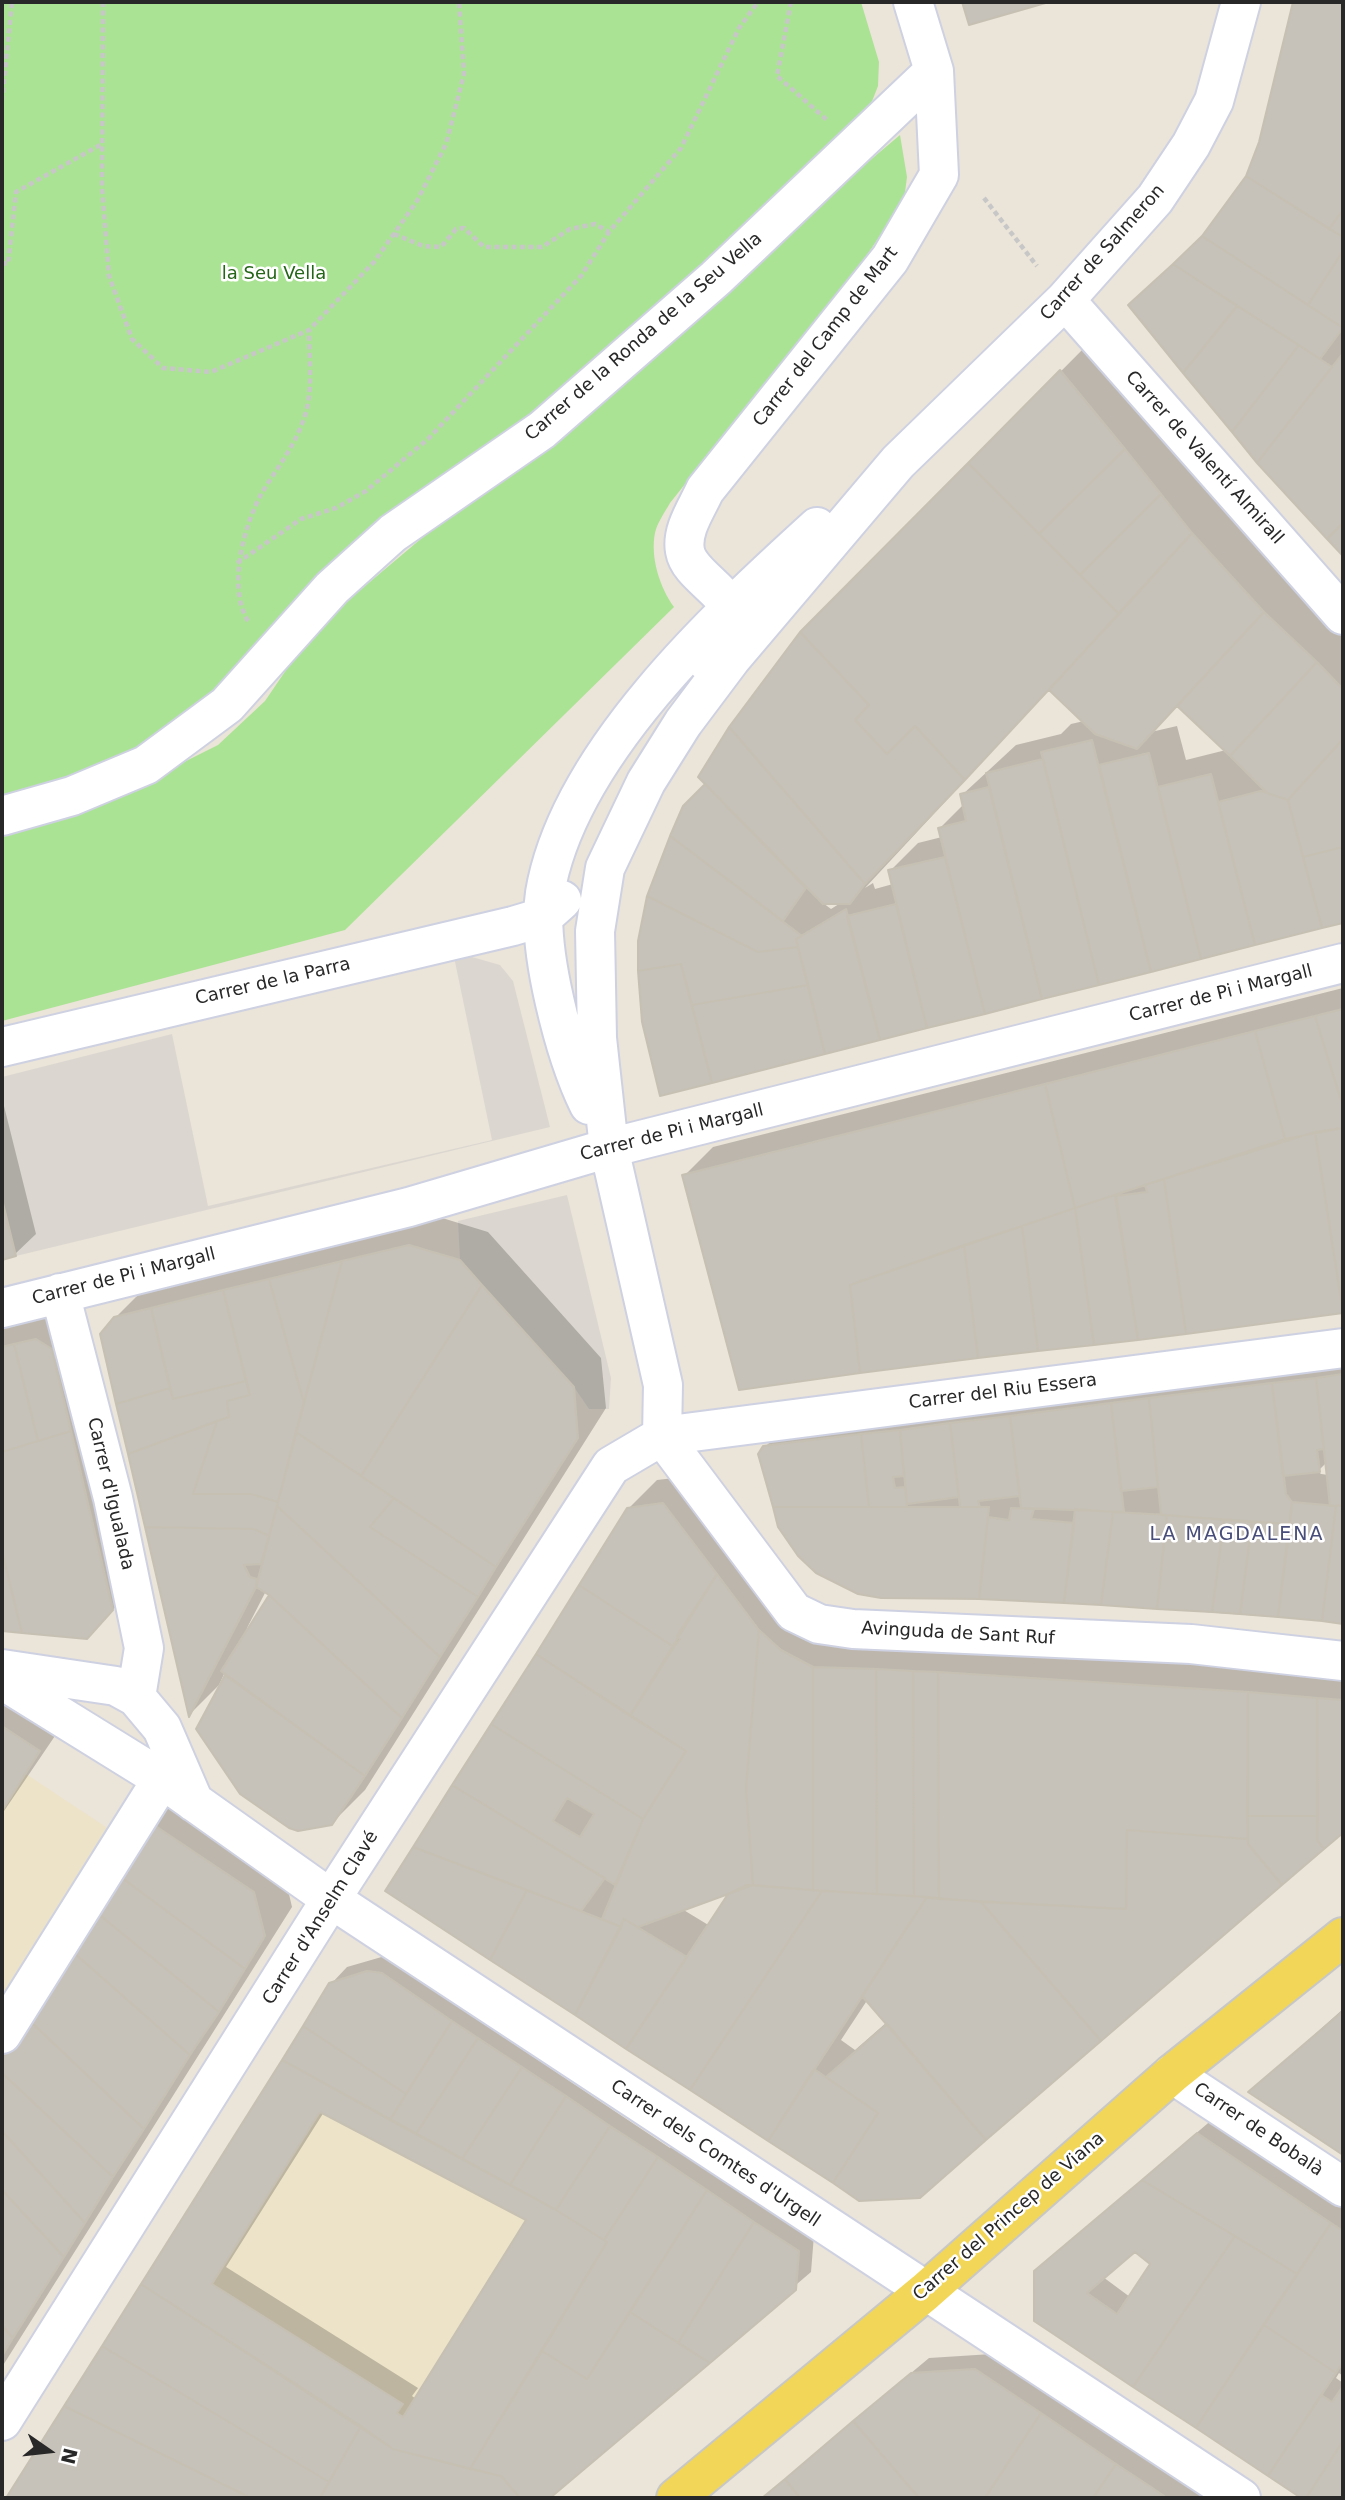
<!DOCTYPE html>
<meta charset="utf-8">
<style>
body{margin:0}
#map{position:relative;width:1345px;height:2500px;overflow:hidden;background:#ebe4d9;font-family:"DejaVu Sans",sans-serif}
canvas{display:block}
.frame{position:absolute;inset:0;border:4px solid #282828;pointer-events:none}
.north{position:absolute;left:14px;top:2416px;width:70px;height:70px;-webkit-text-stroke:5px #fff;paint-order:stroke;rotate:104deg;font-size:19px;font-weight:700;line-height:28px;text-align:center;color:#282828}
.north::after{content:'';display:block;margin:auto;width:24px;height:32px;background:#282828;clip-path:polygon(50% 0,100% 100%,50% 72%,0 100%)}
</style>
<div id="map">
<canvas width="1345" height="2500"></canvas>
<div class="frame"></div>
<div class="north">N</div>
</div>
<script>
const context = document.querySelector('canvas').getContext('2d');
context.lineJoin = 'round';
function fill(path, color) {
  context.fillStyle = color;
  context.fill(path, 'evenodd');
}
function trace(path, color, width, dash) {
  context.strokeStyle = color;
  context.lineWidth = width;
  context.lineCap = dash ? 'butt' : 'round';
  context.setLineDash(dash || []);
  context.stroke(path);
}
function drawText(font, color, halo, rows, align = 'center') {
  context.font = font + ' "DejaVu Sans",sans-serif';
  context.lineWidth = 5;
  context.setLineDash([]);
  context.textBaseline = 'middle';
  context.strokeStyle = halo;
  context.fillStyle = color;
  for (const [text, x, y, turn = 0] of rows) {
    context.save();
    context.translate(x, y);
    context.rotate((+turn || 0) * Math.PI / 180);
    context.textAlign = isNaN(turn) ? turn : align;
    if (halo) context.strokeText(text, 0, 0);
    context.fillText(text, 0, 0);
    context.restore();
  }
}
fill(new Path2D(`
 M26 1774 115 1833 2 2011V1811Z
 M282 2060 556 2210 607 2242 470 2469 141 2284Z`), '#ede3c8');
fill(new Path2D(`
 M2 2H861L879 62 878 86 869 109 817 168 157 746 2 802Z
 M900 135 907 177 904 200 867 255 670 503C665 512 657 523 655 533 650 557 660 588 674 607L345 930 2 1021V826L154 777 218 745 265 701 314 629Z`), '#abe394');
fill(new Path2D(`
 M465 955 500 965 513 981 550 1127 16 1256 2 1199V1077L172 1034 208 1206 492 1140 454 957Z
 M567 1195 611 1378 609 1409H589L574 1387 460 1260 458 1221Z`), '#dbd7d0');
fill(new Path2D(`
 M1294 2H1343V552L1258 461 1159 277 1208 231 1248 177 1261 143Z
 M1089 343 1220 505 1292 584 1343 634V921L661 1094 649 897 685 806 707 784 801 633ZM1050 689 1084 721 1071 724 1061 734 1016 745 962 795 964 804 940 828 942 837 918 843 890 871 893 884 875 889 873 883 865 888ZM1178 704 1226 750 1186 760 1177 726 1151 732ZM842 902 831 909 823 903Z
 M1343 988V1311L740 1388 684 1176 713 1147Z
 M2 1098 36 1234 15 1254 2 1258Z
 M439 1217 488 1232 601 1358 606 1408 365 1790 336 1819 298 1829 198 1729 228 1674 225 1672 219 1685 190 1714 115 1318 144 1289ZM266 1591 272 1595 250 1629 247 1628Z
 M65 1311 141 1581 86 1637 2 1629V1327Z
 M1343 1350V1622L1078 1603 881 1596 764 1448 793 1419ZM1327 1462 1329 1475 1321 1474 1318 1471Z
 M692 1476 810 1622 1343 1670V1831L919 2196 859 2199 388 1891 628 1509 657 1480ZM733 1891 710 1926 682 1909ZM868 1999 887 2022 855 2050 841 2040Z
 M2 1692 59 1730 2 1814Z
 M177 1794 282 1864 292 1907 2 2367V2061L32 2023 149 1822Z
 M385 1956 467 2004 463 2010 670 2148 675 2142 814 2235 811 2272 547 2498H8L331 1984 347 1967ZM324 2112 529 2220 416 2399 412 2396 418 2388 226 2267Z
 M1343 2009V2153L1250 2092Z
 M1214 2118 1343 2204V2376L1339 2373 1336 2378 1343 2383V2498H1305L1036 2320 1035 2271ZM1135 2250 1153 2264 1130 2297 1103 2277Z
 M992 2354 1207 2498H762L929 2358Z`), '#0003');
const building = new Path2D(`
 M962 2H1049L969 25Z
 M1293 2H1343V210L1329 229 1246 176 1259 142Z
 M1246 176 1343 237V251L1308 305 1202 236Z
 M1343 210V237L1329 229Z
 M1202 236 1343 328 1320 359 1173 264Z
 M1343 251V328L1308 305Z
 M1173 264 1237 306 1183 373 1128 305Z
 M1237 306 1299 345 1232 432 1183 373Z
 M1299 345 1332 367 1257 463 1232 432Z
 M1343 353V523L1327 539 1257 463Z
 M1060 370 1125 449 1039 534 968 463Z
 M1125 449 1161 494 1080 575 1039 534Z
 M968 463 1119 614 965 780 915 726 887 754 855 720 869 705 800 632Z
 M1161 494 1192 533 1119 614 1080 575Z
 M1343 523V556L1327 539Z
 M1192 533 1264 612 1137 749 1095 734 1049 690Z
 M1264 612 1317 662 1230 756 1177 706Z
 M800 632 869 705 855 720 887 754 915 726 965 780 865 884 729 727Z
 M1317 662 1343 689V739L1288 800 1267 793 1230 756Z
 M729 727 865 884 850 904H823L698 777Z
 M1343 739V847L1303 857 1288 800Z
 M1092 740 1151 972 1099 985 1041 752Z
 M1149 753 1201 959 1151 972 1099 765Z
 M1043 759 1099 985 1042 999 986 773Z
 M1211 774 1255 945 1201 959 1158 787Z
 M705 784 806 888 783 921 670 836 683 806Z
 M989 787 1042 999 985 1014 938 828 966 821 960 794Z
 M1261 791 1288 800 1322 928 1255 945 1218 802Z
 M670 836 802 936 796 939 798 947 758 952 647 896Z
 M1343 847V923L1322 928 1303 857Z
 M945 857 985 1014 927 1028 888 870Z
 M647 896 758 952 798 947 808 985 692 1005 681 964 638 971V941Z
 M896 904 927 1028 880 1040 847 916Z
 M846 909 880 1040 825 1054 796 939Z
 M681 964 712 1083 660 1096 642 1022 638 971Z
 M808 985 825 1054 712 1083 692 1005Z
 M1343 1009V1107L1315 1016Z
 M1315 1016 1343 1107V1128L1285 1139 1255 1031Z
 M1255 1031 1285 1139 1075 1208 1045 1084Z
 M1045 1084 1075 1208 850 1285 860 1373 739 1390 682 1175Z
 M1343 1128V1313L1315 1132Z
 M1315 1132 1343 1313 1186 1334 1164 1179Z
 M1164 1179 1186 1334 1138 1340 1116 1196 1147 1192 1145 1185Z
 M1115 1195 1138 1340 1094 1345 1075 1208Z
 M2 1199 16 1256 2 1260Z
 M1075 1208 1094 1345 1038 1351 1022 1226Z
 M1022 1226 1038 1351 978 1358 964 1245Z
 M409 1245 460 1260 482 1285 361 1476 296 1432 342 1261Z
 M964 1245 978 1358 860 1373 850 1285Z
 M342 1261 304 1403 269 1279Z
 M269 1279 304 1403 278 1502 251 1494H193L217 1421 229 1417 227 1401 250 1395 223 1290Z
 M482 1285 574 1387 578 1438 496 1567 361 1476Z
 M223 1290 246 1381 173 1399 151 1308Z
 M151 1308 170 1388 116 1404 100 1334 114 1317Z
 M36 1339 52 1349 71 1431 38 1441 14 1344Z
 M14 1344 38 1441 2 1452V1347Z
 M1343 1374V1505L1336 1506H1330L1316 1378Z
 M1316 1378 1324 1449 1317 1450 1320 1472 1283 1476 1272 1383Z
 M246 1381 250 1395 227 1401 229 1417 128 1454 116 1404 170 1388 173 1399Z
 M1272 1383 1286 1494 1292 1502 1290 1524 1161 1515 1149 1398Z
 M1149 1398 1158 1487 1121 1491 1111 1403Z
 M1111 1403 1124 1512 1021 1508 1010 1416Z
 M1010 1416 1020 1496 978 1501 980 1507H960L950 1423Z
 M217 1421 193 1494H251L278 1502 269 1536 254 1529 145 1527 128 1454Z
 M950 1423 959 1497 907 1504 900 1430Z
 M900 1430 904 1476 893 1477 895 1488 905 1487 907 1507H869L861 1434Z
 M71 1431 113 1610 87 1639 22 1633 2 1552V1452Z
 M296 1432 394 1498 370 1527 478 1597 440 1657 277 1506Z
 M861 1434 869 1507H773L758 1454 763 1446Z
 M394 1498 496 1567 478 1597 370 1527Z
 M1292 1502 1336 1506 1322 1621 1278 1617Z
 M663 1503 717 1574 677 1636 680 1639 674 1647 579 1585 627 1508Z
 M1343 1505V1624L1322 1621 1336 1506Z
 M277 1506 440 1657 402 1718 269 1595 256 1587Z
 M773 1507H989L979 1599 881 1598 858 1594 816 1573 798 1556 778 1527Z
 M1011 1508 1034 1509 1031 1519 1074 1523 1064 1603 979 1599 988 1517 1009 1520Z
 M1075 1509 1113 1512 1101 1605 1064 1603Z
 M1113 1512 1167 1515 1157 1609 1101 1605Z
 M1167 1515 1224 1520 1212 1612 1157 1609Z
 M1224 1520 1252 1522 1240 1614 1212 1612Z
 M1252 1522 1290 1524 1278 1617 1240 1614Z
 M145 1527 254 1529 269 1536 261 1564 244 1565 250 1577 257 1579 256 1587 189 1717Z
 M2 1552 22 1633 2 1631Z
 M717 1574 759 1630 746 1788 753 1885 638 1927 624 1919 621 1927 602 1919 643 1819 686 1751 630 1716Z
 M579 1585 674 1647 630 1716 536 1654Z
 M269 1595 402 1718 365 1776 221 1671Z
 M759 1630 781 1650 813 1667V1890L753 1885 746 1788Z
 M536 1654 686 1751 643 1819 491 1724Z
 M813 1667 876 1669 877 1894 813 1890Z
 M876 1669 913 1671 914 1896 877 1894Z
 M913 1671 938 1672 939 1899 914 1896Z
 M938 1672 1248 1692V1839L1127 1830 1126 1909 939 1899Z
 M225 1675 365 1776 332 1825 298 1831 289 1828 240 1794 196 1729Z
 M1248 1692 1317 1698 1318 1816H1247Z
 M1317 1698 1343 1700V1833L1324 1849 1317 1840Z
 M491 1724 643 1819 615 1885 452 1785ZM567 1798 594 1814 580 1837 553 1821Z
 M2 1726 40 1751 2 1811Z
 M452 1785 605 1878 581 1911 413 1847Z
 M1247 1816H1318L1317 1840 1324 1849 1282 1885 1248 1844Z
 M148 1821 254 1892 265 1936 245 1969 118 1875Z
 M1127 1830 1248 1839V1844L1282 1885 1101 2041 981 1902 1126 1909Z
 M413 1847 527 1890 490 1960 385 1891Z
 M118 1875 245 1969 219 2012 97 1913Z
 M747 1885 822 1891 690 2090 626 2049 728 1894Z
 M527 1890 621 1927 575 2015 490 1960Z
 M822 1891 927 1897 768 2141 690 2090Z
 M927 1897 981 1902 1101 2041 986 2140 862 1996Z
 M97 1913 219 2012 190 2055 73 1952Z
 M624 1919 687 1957 626 2049 575 2015Z
 M73 1952 190 2055 144 2129 31 2022Z
 M367 1971 382 1973 452 2021 406 2094 303 2026 329 1983Z
 M1343 2011V2155L1248 2092Z
 M452 2021 478 2038 416 2134 390 2120Z
 M31 2022 144 2129 113 2177 2 2073V2058Z
 M887 2024 986 2140 920 2198 859 2201 833 2183 878 2113 826 2077Z
 M303 2026 406 2094 390 2120 282 2060Z
 M478 2038 522 2067 462 2159 416 2134Z
 M282 2060 556 2210 607 2242 470 2469 393 2449 141 2284ZM320 2112 526 2220 403 2417 397 2413 403 2404 212 2284Z
 M522 2067 566 2096 510 2185 462 2159Z
 M814 2069 878 2113 833 2183 768 2141Z
 M2 2073 113 2177 85 2223 2 2131Z
 M566 2096 610 2126 556 2210 510 2185Z
 M610 2126 658 2157 604 2240 556 2210Z
 M2 2131 85 2223 64 2257 2 2190Z
 M1197 2133 1331 2223 1297 2274 1142 2180Z
 M658 2157 707 2190 587 2379 542 2351 607 2242 604 2240Z
 M1142 2180 1235 2236 1133 2387 1034 2321V2271ZM1135 2252 1150 2264 1117 2314 1087 2293Z
 M2 2190 64 2257 13 2338 2 2326Z
 M707 2190 754 2222 678 2343 630 2312Z
 M754 2222 799 2251 796 2290 710 2363 678 2343Z
 M1331 2223 1343 2231V2362L1336 2373 1264 2325Z
 M1235 2236 1297 2274 1196 2428 1133 2387Z
 M141 2284 361 2426 329 2482 102 2346Z
 M630 2312 710 2363 550 2498H520L501 2476 470 2469 542 2351 587 2379Z
 M1264 2325 1336 2373 1268 2476 1196 2428Z
 M2 2326 13 2338 2 2356Z
 M102 2346 329 2482 320 2498H251L64 2406Z
 M975 2369 1041 2413 985 2498H919L853 2421 911 2373Z
 M1343 2386V2441L1306 2498H1301L1268 2476 1321 2395 1332 2402Z
 M64 2406 251 2498H6Z
 M1041 2413 1116 2464 1093 2498H985Z
 M853 2421 919 2498H800L785 2479Z
 M361 2426 393 2449 501 2476 520 2498H320Z
 M1343 2441V2498H1306Z
 M1116 2464 1151 2487 1167 2498H1093Z
 M785 2479 800 2498H762Z`);
fill(building, '#c6c1b9');
trace(building, '#c6c0b3', 2);
const street = new Path2D(`
 M1065 300 1343 615
 M707 662C714 652 725 642 730 631 746 597 690 580 685 551 681 530 697 508 705 490L890 259 939 175 934 71 913 2
 M2 816 72 796 146 765 227 705 332 588 393 533 542 430 716 278 934 71
 M2 1047 513 926 543 917 562 900
 M589 1105C565 1056 536 948 545 893 568 755 717 618 817 527
 M60 1293 113 1498 144 1648 136 1697
 M2 1308 409 1207 609 1148 1343 963
 M662 1436 663 1385 609 1148 597 1038 595 931 605 868 646 782 683 723 731 659 898 462 1065 300 1155 199 1191 145 1214 101 1241 2
 M662 1436 794 1612 819 1624 853 1629 1191 1644 1343 1661
 M2 1669 116 1686 136 1697 162 1728 194 1802
 M2 1680 162 1779 331 1899 1241 2498
 M2 2034 162 1779
 M1172 2074 1343 2187
 M2 2421 331 1899 611 1466 662 1436 1343 1348`);
const primary = new Path2D(`
 M676 2498 925 2292 1172 2074 1343 1937`);
trace(street, '#ced1e1', 42);
trace(primary, '#c7c7c7', 42);
trace(new Path2D(`
 M103 2 102 188 109 276 132 339 163 368 211 372 309 330 374 262 417 201 446 144 464 74 459 2
 M791 2 777 76 827 120
 M2 101 12 2
 M984 198 1037 266
 M394 234 423 246 441 247 456 229 464 228 484 247H542L570 229 595 224 609 232
 M2 263 8 264 16 192 102 144
 M237 563 301 519 336 508 366 491 428 439 581 276 609 232 681 148 739 28 758 2
 M248 621C227 587 244 524 263 491 277 468 294 447 303 421 314 394 309 358 309 330`), '#c7c7c7', 4.5, [5, 3.5]);
trace(street, '#fff', 38);
trace(primary, '#f2d657', 38);
drawText('18px', '#282828', '#fff', [
 ["Carrer de Salmeron",1103,253,-48],
 ["Carrer de la Ronda de la Seu Vella",644,337,-41],
 ["Carrer del Camp de Mart",826,337,-52],
 ["Carrer de Valentí Almirall",1204,458,48],
 ["Carrer de la Parra",273,982,-13],
 ["Carrer de Pi i Margall",1221,994,-14],
 ["Carrer de Pi i Margall",672,1133,-14],
 ["Carrer de Pi i Margall",124,1277,-14],
 ["Carrer del Riu Essera",1003,1392,-7],
 ["Carrer d'Igualada",110,1494,77],
 ["Avinguda de Sant Ruf",958,1634,3],
 ["Carrer d'Anselm Clavé",321,1918,-58],
 ["Carrer de Bobalà",1258,2130,34],
 ["Carrer dels Comtes d'Urgell",715,2154,34],
 ["Carrer del Princep de Viana",1009,2217,-41]
]);
drawText('18px', '#246518', '#fff', [
 ["la Seu Vella",274,274]
]);
context.letterSpacing = '2px';
drawText('19px', '#484e79', '#fff', [
 ["LA MAGDALENA",1237,1535]
]);
context.letterSpacing = '0px';
</script>
